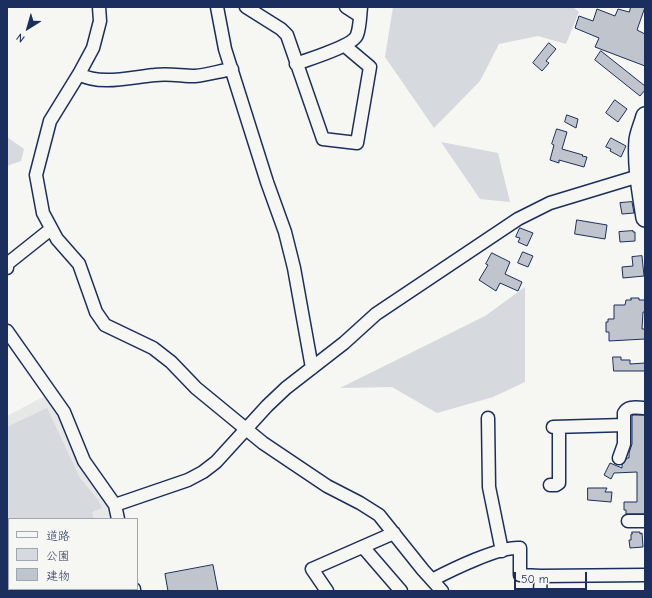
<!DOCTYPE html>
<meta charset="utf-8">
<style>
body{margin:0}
#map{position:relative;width:652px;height:598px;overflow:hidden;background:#f6f6f2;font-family:"Comic Neue","Klee One",sans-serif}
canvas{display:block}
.frame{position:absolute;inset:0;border:8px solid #1b2f5e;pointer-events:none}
.legend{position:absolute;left:8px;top:518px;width:130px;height:72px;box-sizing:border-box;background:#f6f6f2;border:1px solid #9ea6b7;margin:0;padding:5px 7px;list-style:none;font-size:12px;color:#1b2f5e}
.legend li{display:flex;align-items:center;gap:8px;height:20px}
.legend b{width:20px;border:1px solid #9ea6b7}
.north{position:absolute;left:8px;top:8px;width:40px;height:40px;-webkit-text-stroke:3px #f6f6f2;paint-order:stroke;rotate:217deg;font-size:11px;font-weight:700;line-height:16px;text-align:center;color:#1b2f5e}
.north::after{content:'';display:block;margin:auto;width:14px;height:18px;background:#1b2f5e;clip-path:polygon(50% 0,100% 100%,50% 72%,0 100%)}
.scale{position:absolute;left:514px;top:572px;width:73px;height:18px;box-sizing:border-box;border:2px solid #1b2f5e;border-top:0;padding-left:5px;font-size:12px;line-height:14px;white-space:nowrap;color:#1b2f5e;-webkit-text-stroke:3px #f6f6f2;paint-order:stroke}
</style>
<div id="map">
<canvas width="652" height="598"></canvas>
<div class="frame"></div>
<ul class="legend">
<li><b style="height:5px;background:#f6f6f2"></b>道路</li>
<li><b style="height:11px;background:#d6d9dd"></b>公園</li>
<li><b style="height:11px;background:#c0c4cd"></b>建物</li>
</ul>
<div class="north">N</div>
<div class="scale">50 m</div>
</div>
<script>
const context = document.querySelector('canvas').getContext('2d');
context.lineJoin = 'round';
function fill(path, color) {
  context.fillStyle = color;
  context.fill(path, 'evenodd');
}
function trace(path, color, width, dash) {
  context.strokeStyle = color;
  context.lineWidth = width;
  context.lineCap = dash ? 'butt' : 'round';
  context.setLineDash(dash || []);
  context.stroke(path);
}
fill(new Path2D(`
 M47 395 62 416 108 502 112 519H9V589H127L128 591H7V416Z`), '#e6e7e7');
fill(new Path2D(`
 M393 7H573L579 12 566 44 538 36 499 44 480 81 434 128 385 57Z
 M7 137 24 149 21 161 7 166Z
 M441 142 498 153 510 202 480 199Z
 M525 287V382L493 397 437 413 392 387 340 388 485 316Z
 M47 408 80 478 98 500 102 508 92 512 94 519H9V583L7 584V427Z`), '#d6d9dd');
const building = new Path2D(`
 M631 7H645L637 30 645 34V66L595 47 599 38 575 28 579 16 593 21 597 9 615 16 618 9 629 12Z
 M549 43 556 49 546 61 549 63 542 71 533 63Z
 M601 51 645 86V90L640 96 595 60Z
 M615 100 627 109 618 122 606 113Z
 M567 115 578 119 576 128 565 122Z
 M557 129 567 132 562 149 583 155 582 156 587 157 584 167 559 160V163L550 160 554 145 552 144Z
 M611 138 626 146 621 157 610 151 611 149 606 147Z
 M632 202 634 213 622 214 620 203Z
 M577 220 607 225 605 239 575 234Z
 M520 228 533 233 527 246 518 242 520 238 516 237Z
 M633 231V232H635V241L620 242 619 232Z
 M523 252 533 256 528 267 518 263Z
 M492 253 510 262 505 274 522 282 518 291 500 283 496 291 479 280 488 265 486 264Z
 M642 256 644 276 623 278 622 267 633 266 632 257Z
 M631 298H639V300H645V312H643L642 329H645V339L609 341V332H606V322H608V319H614V305H625L626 300H631Z
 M613 357H621V360H630V364L645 363V371H614Z
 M634 415H645V514H626V510H624V502H637V472L614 473 611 479 604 475 610 463 622 468V465L627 458H629V453L632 444V416Z
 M588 488H607L605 492H612L611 502 588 500Z
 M632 532H640V534L642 533 643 547 630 548 629 540H631V534H632Z
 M213 565 218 591H168L165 574Z`);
fill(building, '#c0c4cd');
trace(building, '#1b2f5e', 1);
const street = new Path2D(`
 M99 7 100 21 93 48 79 74 50 121 36 175 43 213 57 239 79 264 96 312 105 325 153 348 171 362 196 388 263 443 327 486 360 503 379 515 423 570 442 591
 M217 7 225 49 267 182 285 232 294 268 312 368
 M246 7 281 29 287 35 323 139 357 143 370 67 345 46
 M346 7 360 16
 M296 64C309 59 353 46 357 35 360 27 360 16 361 7
 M79 74C100 86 132 77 155 75 168 73 182 76 195 76 207 75 220 71 232 69
 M7 268V264L51 229
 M7 331 64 412 84 461 115 505
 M488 418 489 487 502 551
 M553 427 624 425
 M619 458 624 444V413C628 405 638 408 645 408
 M550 485H556L559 483V427
 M118 519 115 505 188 480 203 472 216 462 267 406 286 388 344 343 376 314 518 219 550 203 639 176
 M628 521H645
 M363 547 401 591
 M432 580C451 570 500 546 520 548V575L541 576 645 575
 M134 589V591
 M327 591 312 569 394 533
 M540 591 541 576`);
const secondary = new Path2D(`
 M645 116C643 124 639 132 638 140 636 166 641 192 645 218`);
trace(street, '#1b2f5e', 15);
trace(secondary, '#1b2f5e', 20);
trace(street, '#f6f6f2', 12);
trace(secondary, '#f6f6f2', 17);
</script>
